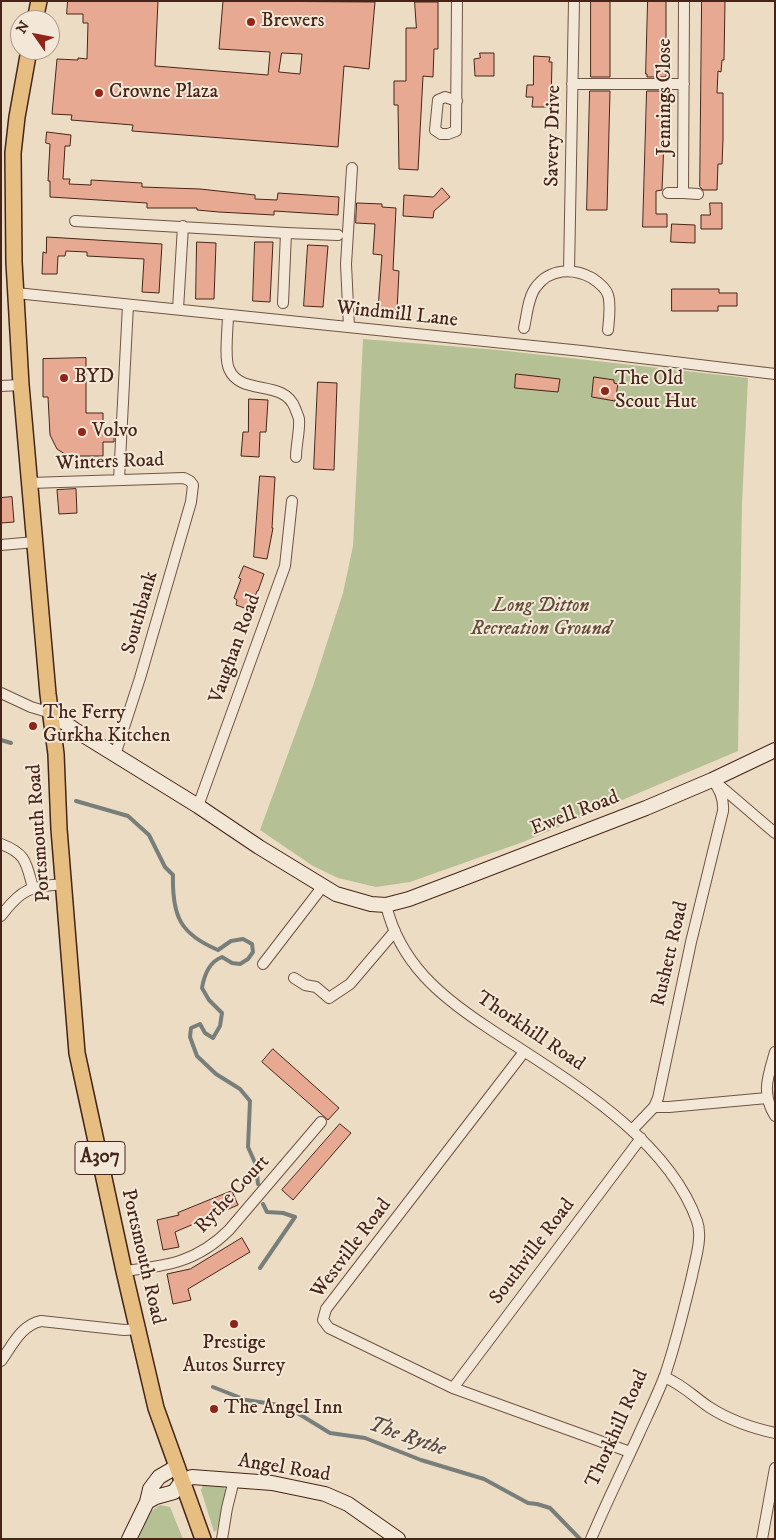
<!DOCTYPE html>
<style>
body{margin:0}
#map{position:relative;width:776px;height:1540px;overflow:hidden;background:#ecdcc3;font-family:"IM FELL DW Pica",serif}
canvas{display:block}
.frame{position:absolute;inset:0;border:2px solid #462518;pointer-events:none}
.north{position:absolute;left:10px;top:10px;width:50px;height:50px;box-sizing:border-box;background:#f3e8d8;border:1px solid #ae9a8b;border-radius:50%;rotate:303deg;font-size:14px;font-weight:700;line-height:20px;text-align:center;color:#462518}
.north::after{content:'';display:block;margin:auto;width:18px;height:22px;background:#8f2418;clip-path:polygon(50% 0,100% 100%,50% 72%,0 100%)}
</style>
<div id="map">
<canvas width="776" height="1540"></canvas>
<div class="frame"></div>
<div class="north">N</div>
</div>
<script>
const context = document.querySelector('canvas').getContext('2d');
context.lineJoin = 'round';
function fill(path, color) {
  context.fillStyle = color;
  context.fill(path, 'evenodd');
}
function trace(path, color, width, dash) {
  context.strokeStyle = color;
  context.lineWidth = width;
  context.lineCap = dash ? 'butt' : 'round';
  context.setLineDash(dash || []);
  context.stroke(path);
}
function drawText(font, color, halo, rows, align = 'center') {
  context.font = font + ' "IM FELL DW Pica",serif';
  context.lineWidth = 4;
  context.setLineDash([]);
  context.textBaseline = 'middle';
  context.strokeStyle = halo;
  context.fillStyle = color;
  for (const [text, x, y, turn = 0] of rows) {
    context.save();
    context.translate(x, y);
    context.rotate((+turn || 0) * Math.PI / 180);
    context.textAlign = isNaN(turn) ? turn : align;
    if (halo) context.strokeText(text, 0, 0);
    context.fillText(text, 0, 0);
    context.restore();
  }
}
fill(new Path2D(`
 M363 339 498 350 748 378 742 503 738 751 523 842 410 882 376 887 338 878 313 866 260 830 313 686 343 593 353 546Z
 M206 1484 223 1486 226 1490 217 1530 214 1532 201 1490 203 1485Z
 M160 1505 170 1507 183 1539H138L151 1511Z`), '#b6c095');
trace(new Path2D(`
 M1 740 11 743
 M76 801 128 816 149 835 165 867 173 875C172 916 180 934 218 950L231 941 243 939 252 944 253 952 248 959 240 964 232 963 222 957C209 962 204 976 202 988L209 1000 222 1013 220 1026 213 1038 205 1033 200 1024 191 1028 190 1037 197 1056 216 1074 240 1089 250 1101 248 1147 256 1165 258 1184
 M260 1268 295 1217 283 1213 267 1212 263 1204
 M213 1387 246 1400 286 1406 330 1433 365 1438 421 1460 484 1479 528 1503 537 1504 550 1508 580 1539`), '#787e7a', 4);
const building = new Path2D(`
 M68 1H158L155 66 268 75 270 52 219 49 223 1 375 2 369 69 344 66 338 147 132 131 133 125 71 120 72 115 52 114 57 59 78 60V58L87 59 88 23H83V14H67ZM282 53 302 54 300 74 279 72Z
 M591 1H610V77H591Z
 M648 1H666V77H647V74H646Z
 M702 1H725L724 60H722L721 72 718 71 717 93H723V140L722 164H718L717 190H703L700 187Z
 M415 2H438V49H434L433 77 423 76 418 170 399 169 398 105H394V81H406V28H416Z
 M480 53H494V76H475L474 59 480 58Z
 M534 56 550 57 549 62H552L551 103 549 102V107H532L533 97H526L527 85H533Z
 M590 91H610L607 210H587Z
 M647 91H665L666 92 662 190 656 191V214H667V227H643Z
 M47 132 71 135 70 146H65L63 179H70L69 184 91 185V180L142 183V187L200 189 255 195V199L277 200 278 193 339 197 338 215 274 211V215L219 212 197 210V208H147V203L50 197V181H48L50 144 46 143Z
 M442 188 450 197 434 211 433 218 403 216 404 195 433 197Z
 M357 203 382 204V207L396 208 393 270 399 271 397 310 378 309 382 255 373 254 375 224 356 223Z
 M710 203H722V229H701V215H710Z
 M672 224 695 225V243L671 242Z
 M47 237 162 244 159 293 142 292 144 259 87 256V252L66 251 65 256H58L57 274H42L43 252 46 253Z
 M197 242 216 243 214 299H196Z
 M255 242H273L270 302 253 301Z
 M308 245 328 246 323 307 304 306Z
 M672 289H719V293H737V306H718V311H672Z
 M86 358V413H103V429H114V442H103V456H68L57 449 50 435 48 397H43V359Z
 M516 374 560 379 558 392 515 388Z
 M594 377 614 380V383L618 384 615 401 592 397Z
 M318 382 337 383 334 470 314 469Z
 M249 399 268 400 266 432H260L259 457 241 456 243 432H248Z
 M260 476 275 477 272 528H273L267 559 254 557Z
 M76 489 77 513 59 514 57 490Z
 M12 497 14 522 1 523V498Z
 M244 566 264 574 258 591H257L250 610 236 605 237 600 234 598 241 579 239 578Z
 M273 1049 339 1108 328 1120 262 1062Z
 M340 1124 351 1133 293 1200 282 1190Z
 M232 1191 238 1205 175 1232 179 1247 163 1250 157 1220 179 1215 178 1213Z
 M242 1238 250 1252 188 1289 191 1300 173 1304 167 1274 190 1269Z`);
fill(building, '#e8a993');
trace(building, '#462518', 1);
const street = new Path2D(`
 M572 84H684
 M457 101 445 97 438 100 435 130 441 134H448L456 131 457 1
 M668 193H683L684 1
 M683 193 698 194
 M75 221 286 233 338 235
 M569 271 574 1
 M16 293 582 351 775 374
 M283 303 286 233
 M178 309 183 226
 M228 315C228 328 224 358 229 369 241 397 283 378 295 408 296 411 298 415 299 419 300 431 296 445 296 457
 M349 327 346 264 352 168
 M524 328C527 315 528 297 536 287 550 268 573 268 592 278 598 282 606 288 608 295 611 304 609 320 608 330
 M1 386 21 385
 M119 480 128 305
 M30 483 184 478 190 481 193 485 191 502 140 678 115 755
 M1 545 35 542
 M1 693 31 707 51 713
 M719 785 775 833
 M198 806 285 566 292 501
 M1 844C27 854 26 863 33 888
 M386 905C400 963 440 996 487 1027 560 1076 666 1134 697 1221 703 1237 695 1260 692 1276 684 1309 676 1343 665 1375 657 1396 648 1414 639 1434 623 1469 606 1503 591 1539
 M1 916C22 888 30 887 63 884
 M263 964 323 886
 M294 978 305 985 316 987 329 998 350 984 395 931
 M524 1052 326 1309 323 1320 329 1328 453 1388 630 1452
 M775 1052C768 1076 761 1093 775 1116
 M654 1107H669L767 1098
 M632 1130 654 1107 658 1098 691 942 723 811C724 799 720 789 712 780
 M124 1271C167 1266 197 1262 229 1230L321 1122
 M1 1361C12 1346 21 1325 41 1321L124 1330 138 1329
 M664 1377C682 1384 694 1397 709 1407 729 1420 752 1428 775 1433
 M453 1388 641 1138
 M222 1539 227 1508 234 1480
 M762 1539 775 1468`);
const secondary = new Path2D(`
 M51 713 75 730 198 806 259 847 336 894 371 904 386 905 409 899 459 880 646 808 712 780 775 750
 M147 1502 156 1497 174 1492 182 1481 192 1477 272 1483 325 1494 348 1504 398 1539
 M129 1539 147 1502 150 1489 159 1477 176 1467`);
const primary = new Path2D(`
 M35 20 39 1
 M29 50 17 117 13 153 14 262 21 385 48 694 56 754 59 829 77 1053 124 1271 156 1408 203 1539`);
trace(street, '#705343', 12);
trace(secondary, '#462518', 16);
trace(primary, '#462518', 18);
trace(street, '#f3e8d8', 10);
trace(secondary, '#f3e8d8', 14);
trace(primary, '#e6be82', 15);
for (const [x, y, r, color] of [
 [251,22,5,"#8f2418"],
 [99,93,5,"#8f2418"],
 [64,378,5,"#8f2418"],
 [605,391,5,"#8f2418"],
 [82,432,5,"#8f2418"],
 [33,726,5,"#8f2418"],
 [234,1324,5,"#8f2418"],
 [214,1409,5,"#8f2418"]
]) {
  const dot = new Path2D();
  dot.arc(x, y, r, 0, 2 * Math.PI);
  context.fillStyle = color;
  context.fill(dot);
  trace(dot, '#f3e8d8', 2);
}
for (const [x, y, w] of [
 [100,1158,50]
]) {
  const box = new Path2D();
  box.roundRect(x - w / 2, y - 16.5, w, 33, 4);
  context.fillStyle = '#f3e8d8';
  context.fill(box);
  trace(box, '#462518', 1);
}
drawText('bold 19px', '#462518', null, [
 ["A307",100,1158]
]);
drawText('20px', '#462518', '#f3e8d8', [
 ["Brewers",261,22],
 ["Crowne Plaza",109,93],
 ["BYD",74,378],
 ["The Old",615,380],
 ["Scout Hut",615,403],
 ["Volvo",92,432],
 ["The Ferry",43,714],
 ["Gurkha Kitchen",43,737],
 ["Prestige",234,1344,"center"],
 ["Autos Surrey",234,1367,"center"],
 ["The Angel Inn",224,1409]
], 'left');
drawText('20px', '#462518', '#f3e8d8', [
 ["Jennings Close",666,97,-90],
 ["Savery Drive",554,136,-89],
 ["Windmill Lane",397,315,6],
 ["Winters Road",110,463,-2],
 ["Southbank",141,613,-74],
 ["Vaughan Road",236,649,-70],
 ["Ewell Road",575,814,-21],
 ["Portsmouth Road",40,833,-94],
 ["Rushett Road",671,954,-77],
 ["Thorkhill Road",530,1032,34],
 ["Rythe Court",233,1195,-47],
 ["Westville Road",352,1249,-53],
 ["Southville Road",533,1252,-53],
 ["Portsmouth Road",142,1257,77],
 ["Thorkhill Road",618,1429,-66],
 ["Angel Road",284,1469,9]
]);
drawText('italic 20px', '#624c37', '#f3e8d8', [
 ["Long Ditton",541,607],
 ["Recreation Ground",541,630]
]);
drawText('italic 21px', '#5b4a41', '#f3e8d8', [
 ["The Rythe",407,1438,19]
]);
</script>
